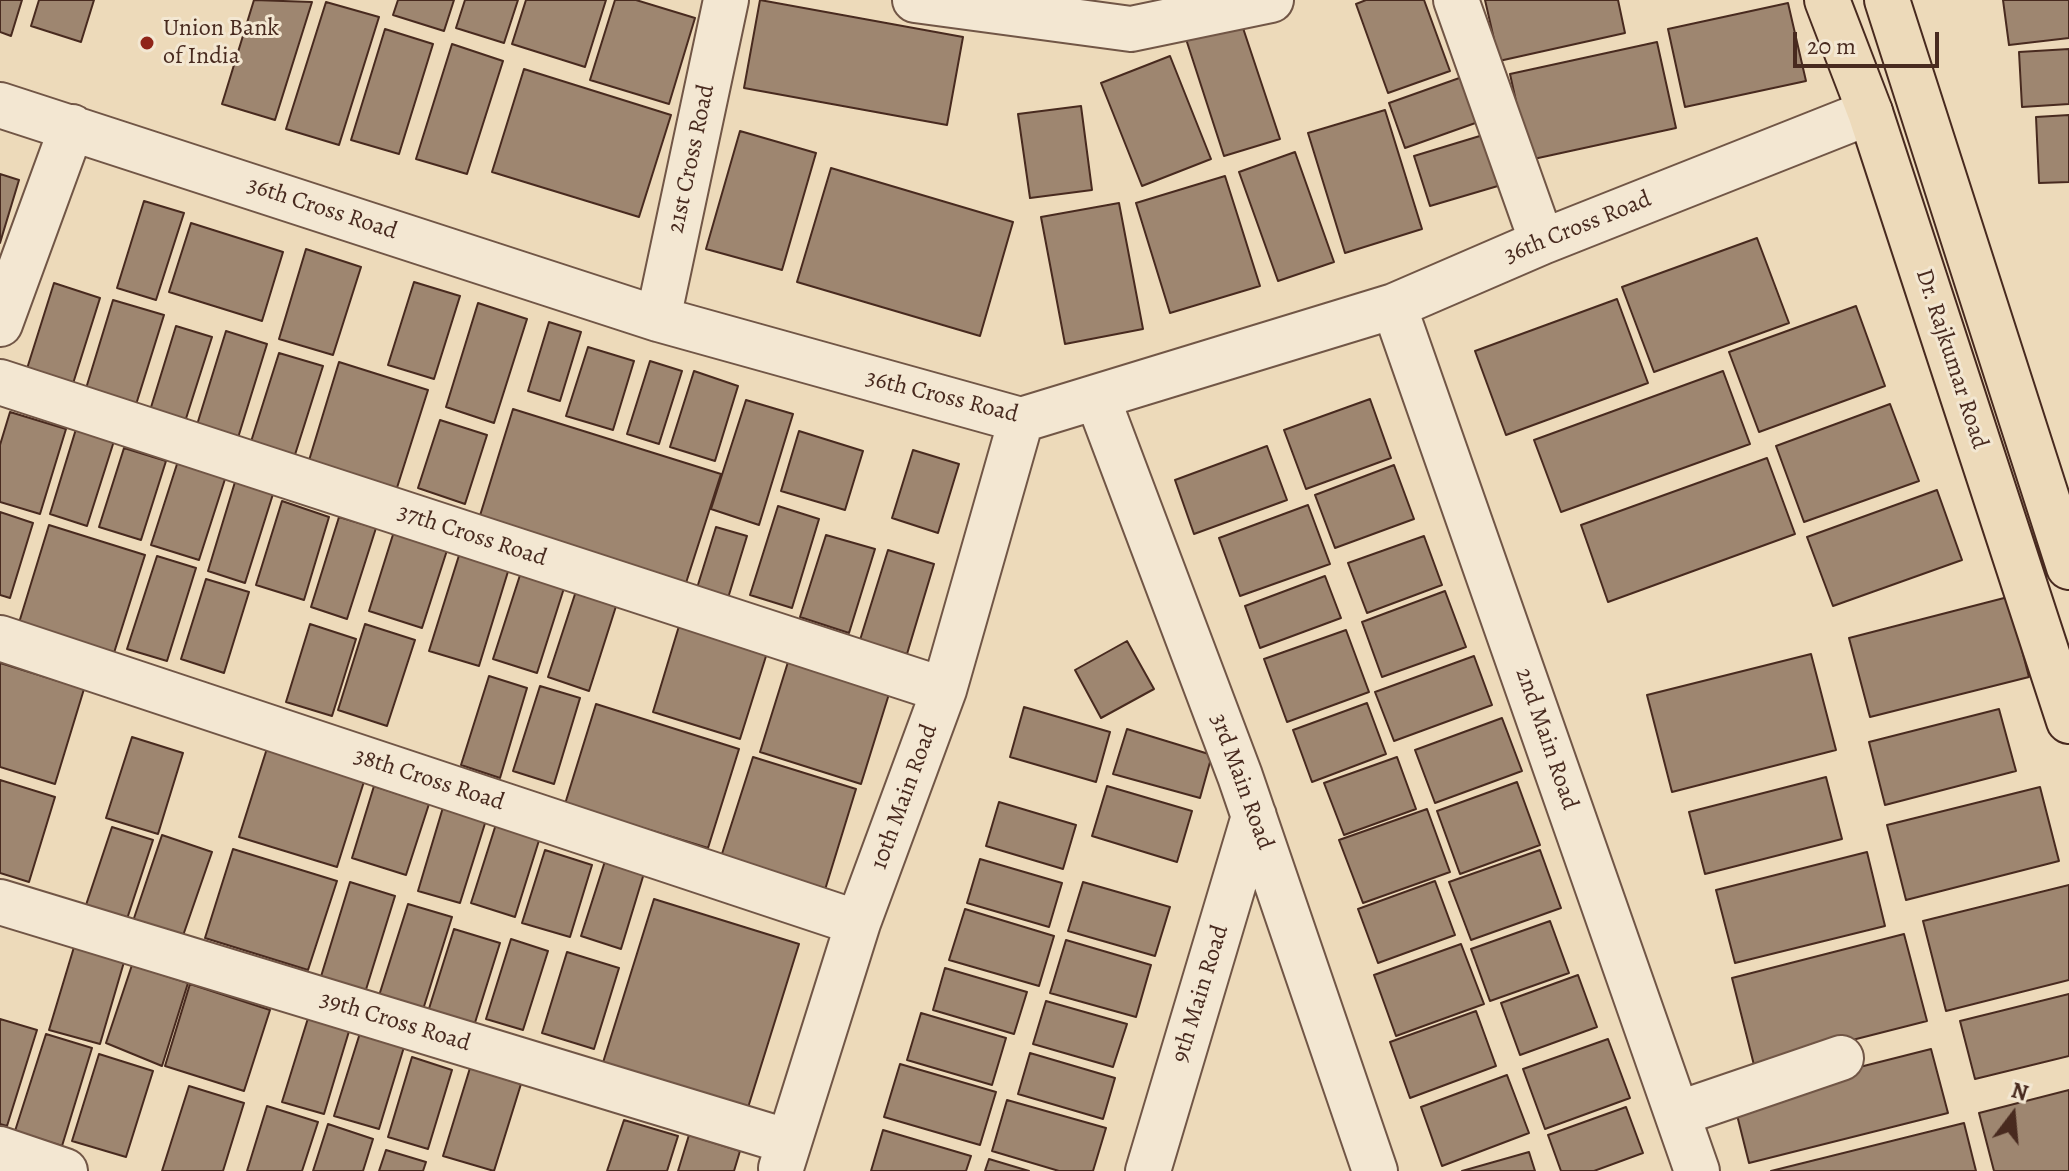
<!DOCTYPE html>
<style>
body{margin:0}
#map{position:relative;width:2069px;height:1171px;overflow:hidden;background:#eddaba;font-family:Alegreya,serif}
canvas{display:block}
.north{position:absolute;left:1973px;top:1075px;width:80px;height:80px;-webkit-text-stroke:6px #f3e7d2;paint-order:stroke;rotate:16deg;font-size:22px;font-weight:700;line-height:32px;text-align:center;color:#482a1f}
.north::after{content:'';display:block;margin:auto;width:28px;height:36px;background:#482a1f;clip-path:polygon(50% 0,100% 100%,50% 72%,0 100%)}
.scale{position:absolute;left:1793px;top:32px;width:146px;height:36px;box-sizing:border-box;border:4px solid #482a1f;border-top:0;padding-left:10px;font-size:24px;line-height:28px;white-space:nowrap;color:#482a1f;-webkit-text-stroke:6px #f3e7d2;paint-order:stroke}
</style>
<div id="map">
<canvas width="2069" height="1171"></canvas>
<div class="north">N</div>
<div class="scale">20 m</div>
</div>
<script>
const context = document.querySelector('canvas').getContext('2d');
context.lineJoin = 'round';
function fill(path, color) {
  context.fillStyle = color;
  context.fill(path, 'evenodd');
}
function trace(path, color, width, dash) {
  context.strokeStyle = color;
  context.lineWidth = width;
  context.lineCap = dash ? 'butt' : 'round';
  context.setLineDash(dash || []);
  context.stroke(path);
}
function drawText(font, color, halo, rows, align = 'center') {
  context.font = font + ' Alegreya,serif';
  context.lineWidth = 6;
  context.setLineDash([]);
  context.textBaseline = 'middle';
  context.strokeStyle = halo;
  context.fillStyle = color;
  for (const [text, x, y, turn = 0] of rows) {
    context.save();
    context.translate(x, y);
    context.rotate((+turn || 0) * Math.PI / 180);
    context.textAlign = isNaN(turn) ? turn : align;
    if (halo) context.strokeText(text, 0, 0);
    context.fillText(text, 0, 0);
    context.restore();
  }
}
const building = new Path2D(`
 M0 0H22L11 36 0 32Z
 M39 0H94L81 42 31 26Z
 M254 0 312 2 275 120 222 104Z
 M398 0H454L444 31 393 15Z
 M465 0H518L504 43 456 28Z
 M526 0H606L585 67 512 44Z
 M615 0H636L695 18 669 104 590 80Z
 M760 0 963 37 947 125 744 88Z
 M1366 0H1424L1450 71 1388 93 1356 4Z
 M1485 0H1618L1625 33 1499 61Z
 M2003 0H2069V38L2009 45Z
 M326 2 379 17 339 145 286 129Z
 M1788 3 1806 81 1685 107 1668 29Z
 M1241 22 1280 139 1224 156 1186 39Z
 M385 29 433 44 399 154 351 140Z
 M1657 42 1676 128 1529 160 1510 74Z
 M452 44 503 61 467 174 416 159Z
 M2069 49V104L2022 107 2019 52Z
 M1170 56 1211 159 1142 186 1101 83Z
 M524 69 671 115 639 217 492 172Z
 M1465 76 1481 121 1405 148 1389 103Z
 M1081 106 1092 190 1030 198 1018 114Z
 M1385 110 1422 229 1345 253 1308 133Z
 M2069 115V182L2039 183 2036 117Z
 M740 131 816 153 782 270 706 249Z
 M1493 132 1508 183 1430 206 1414 156Z
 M1295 152 1334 262 1278 281 1239 172Z
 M831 168 1013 222 980 336 797 282Z
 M0 174 19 180 0 243Z
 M1225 176 1260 286 1170 313 1136 203Z
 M144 201 184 213 156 300 117 288Z
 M1119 203 1143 329 1065 344 1041 217Z
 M191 223 283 252 262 321 169 292Z
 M1757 238 1789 323 1654 372 1622 287Z
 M306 249 361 267 333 355 279 339Z
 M414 282 460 296 434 379 388 365Z
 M54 283 100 298 71 390 25 375Z
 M1617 299 1648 383 1506 435 1475 351Z
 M113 300 164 315 134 411 84 395Z
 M478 303 527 319 494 423 446 407Z
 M1856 306 1885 386 1759 432 1729 352Z
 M549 322 581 332 560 401 528 391Z
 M176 326 212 337 183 428 148 417Z
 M226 331 267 344 237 441 196 428Z
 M588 347 634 361 613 430 566 416Z
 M279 353 323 366 293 461 249 448Z
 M650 361 682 371 659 444 627 434Z
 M339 362 428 390 395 494 307 467Z
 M694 371 738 386 715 461 670 447Z
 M1723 371 1750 444 1561 512 1534 440Z
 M1370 399 1391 458 1306 489 1284 430Z
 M746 400 793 414 759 525 711 509Z
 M1890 404 1919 481 1804 522 1776 446Z
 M513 409 721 474 685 586 478 522Z
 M10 412 66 429 40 514 0 502V445Z
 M440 420 487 435 465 504 418 488Z
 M76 429 114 441 87 526 50 514Z
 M799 431 863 451 845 510 781 491Z
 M1267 446 1287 500 1194 534 1175 480Z
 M124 448 166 461 141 540 99 527Z
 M913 450 959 464 938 533 892 518Z
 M1767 458 1795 534 1608 602 1581 525Z
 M178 461 226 476 199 560 151 545Z
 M1394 465 1414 519 1335 548 1315 495Z
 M235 482 273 494 245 583 208 571Z
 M1937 490 1962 560 1833 606 1807 537Z
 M282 501 329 517 304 600 256 585Z
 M1308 505 1330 564 1240 596 1219 538Z
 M778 506 819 519 792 608 750 595Z
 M0 512 33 523 10 598 0 595Z
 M339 517 376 528 347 619 311 607Z
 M49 525 145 555 113 656 18 626Z
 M396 525 450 541 422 628 369 611Z
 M716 527 747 536 728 598 697 588Z
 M826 535 875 549 849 633 800 617Z
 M1424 536 1442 585 1367 613 1348 563Z
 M461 549 510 565 479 666 429 651Z
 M888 550 934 564 907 654 860 640Z
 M157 556 196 568 167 661 127 649Z
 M521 572 565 585 537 673 493 659Z
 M1325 576 1341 618 1260 648 1245 606Z
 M206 579 249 592 224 673 181 659Z
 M577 588 618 600 589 691 548 677Z
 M1445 591 1466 647 1382 677 1362 622Z
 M2008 597 2029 677 1870 717 1849 638Z
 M310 624 356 639 332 716 286 702Z
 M365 624 415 640 387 726 338 710Z
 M679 626 767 653 740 739 653 712Z
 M1346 630 1369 692 1287 722 1264 659Z
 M1127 641 1154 689 1101 718 1075 670Z
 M1811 654 1836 750 1672 792 1647 695Z
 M1474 656 1492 705 1394 741 1375 692Z
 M788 662 889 694 861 784 760 752Z
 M0 663 84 689 55 784 0 767Z
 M489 676 527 688 500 778 461 765Z
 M540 686 580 698 554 784 513 771Z
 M1367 703 1386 754 1312 782 1293 730Z
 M596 704 739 749 708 848 565 804Z
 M1024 707 1110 732 1096 782 1010 757Z
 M1999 709 2016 771 1885 805 1869 742Z
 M1502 718 1522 771 1435 803 1415 750Z
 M1127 729 1212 755 1200 798 1113 774Z
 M132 737 183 753 158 834 106 818Z
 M269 742 367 772 337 867 239 837Z
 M753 757 856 789 824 893 720 860Z
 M1397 757 1416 809 1344 835 1324 783Z
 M1826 777 1842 839 1705 874 1689 812Z
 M0 780 55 797 29 882 0 873Z
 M1517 782 1540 845 1460 874 1437 811Z
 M374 786 429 804 406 875 352 858Z
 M1107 786 1192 811 1177 862 1092 836Z
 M2040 787 2059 861 1906 900 1887 825Z
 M999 802 1076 825 1063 869 986 846Z
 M444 804 487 817 460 903 418 891Z
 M1427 809 1450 872 1363 903 1339 840Z
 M497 821 541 834 515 917 471 903Z
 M112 827 153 840 124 928 83 914Z
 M162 835 212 852 177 953 128 936Z
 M233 849 337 881 308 970 205 938Z
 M545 850 592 865 570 937 522 923Z
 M1540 850 1561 908 1471 940 1449 882Z
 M1867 852 1885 926 1735 963 1716 890Z
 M606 858 645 870 621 949 581 936Z
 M980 859 1062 883 1049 927 967 903Z
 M1435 881 1455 935 1378 963 1358 909Z
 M350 882 395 896 364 996 319 983Z
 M1083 882 1170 907 1155 956 1068 931Z
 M2069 885V980L1946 1011 1923 921Z
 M654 899 799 944 746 1114 601 1069Z
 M408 904 452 917 421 1016 377 1002Z
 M965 909 1054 936 1039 986 949 960Z
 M1550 921 1569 973 1490 1001 1471 949Z
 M454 929 500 943 473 1029 427 1015Z
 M1904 934 1927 1021 1754 1065 1732 978Z
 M511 939 548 951 523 1030 486 1019Z
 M1066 940 1151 965 1136 1017 1050 993Z
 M1461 944 1484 1004 1396 1036 1374 975Z
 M74 947 124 962 100 1044 49 1030Z
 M567 952 619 968 594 1049 542 1033Z
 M132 965 188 983 162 1066 106 1043Z
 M945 968 1027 992 1014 1034 933 1010Z
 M1578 975 1597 1027 1520 1055 1501 1003Z
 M190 984 270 1010 244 1091 165 1066Z
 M2069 994V1056L1975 1079 1960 1021Z
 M1046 1001 1127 1024 1113 1067 1033 1044Z
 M1476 1011 1496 1066 1410 1098 1390 1042Z
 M921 1013 1006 1038 992 1085 907 1060Z
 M309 1015 350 1028 324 1114 282 1102Z
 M0 1019 37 1030 7 1126 0 1124Z
 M360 1033 404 1047 379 1129 334 1116Z
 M46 1034 92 1048 62 1146 15 1131Z
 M1608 1039 1630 1098 1545 1129 1523 1069Z
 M1931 1049 1948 1113 1749 1163 1733 1099Z
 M1030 1053 1115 1078 1103 1119 1018 1094Z
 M99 1054 153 1071 126 1157 72 1141Z
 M412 1057 452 1070 428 1149 388 1137Z
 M900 1064 996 1092 980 1145 884 1117Z
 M470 1068 521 1084 494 1171 443 1156Z
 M1507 1075 1529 1133 1442 1166 1421 1107Z
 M189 1086 244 1103 223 1171H162Z
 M2069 1090V1171H1994L1979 1113Z
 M1007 1100 1106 1128 1093 1171H1059L992 1151Z
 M267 1106 318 1122 302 1171H247Z
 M1626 1107 1643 1153 1594 1171H1561L1548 1135Z
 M624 1120 678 1136 667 1171H607Z
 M1964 1123 1976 1171H1771Z
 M328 1124 373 1139 363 1171H313Z
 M883 1130 971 1156 966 1171H871Z
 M689 1135 740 1151 734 1171H678Z
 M386 1150 426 1162 423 1171H379Z
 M1529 1152 1535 1171H1462Z
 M989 1159 1029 1171H985Z`);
fill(building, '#9e8670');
trace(building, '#482a1f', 2);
const minor = new Path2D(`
 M915 0 1131 29 1271 0
 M1456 0 1542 242
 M0 105 658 319 1021 420 1394 306 1542 242 1870 112
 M1394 306 1697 1171
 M658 319 726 0
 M0 324 72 127
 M0 382 944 690
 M1097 397 1240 776 1375 1171
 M0 638 858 923
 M0 902 789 1142
 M1677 1114 1841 1058
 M0 1149 65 1171
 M781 1168 858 923 944 690 1021 420
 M1148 1171 1254 816`);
const major = new Path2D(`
 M1827 0 1870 112 2069 721
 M1887 0 2069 567`);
trace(minor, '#715646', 48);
trace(major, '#482a1f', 48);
trace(minor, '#f3e7d2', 44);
trace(major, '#eddaba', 44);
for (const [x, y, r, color] of [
 [147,43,8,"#8f2418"]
]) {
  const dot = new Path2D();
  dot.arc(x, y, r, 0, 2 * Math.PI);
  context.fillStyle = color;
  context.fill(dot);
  trace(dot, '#f3e7d2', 3);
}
drawText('24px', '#482a1f', '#f3e7d2', [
 ["Union Bank",163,29],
 ["of India",163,57]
], 'left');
drawText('24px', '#482a1f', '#f3e7d2', [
 ["21st Cross Road",692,159,-78],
 ["36th Cross Road",322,209,18],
 ["36th Cross Road",1578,228,-22],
 ["Dr. Rajkumar Road",1951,359,72],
 ["36th Cross Road",942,397,14],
 ["37th Cross Road",472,536,18],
 ["2nd Main Road",1546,739,71],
 ["38th Cross Road",429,780,18],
 ["3rd Main Road",1241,782,70],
 ["10th Main Road",905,797,-70],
 ["9th Main Road",1201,994,-73],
 ["39th Cross Road",395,1022,17]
]);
</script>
